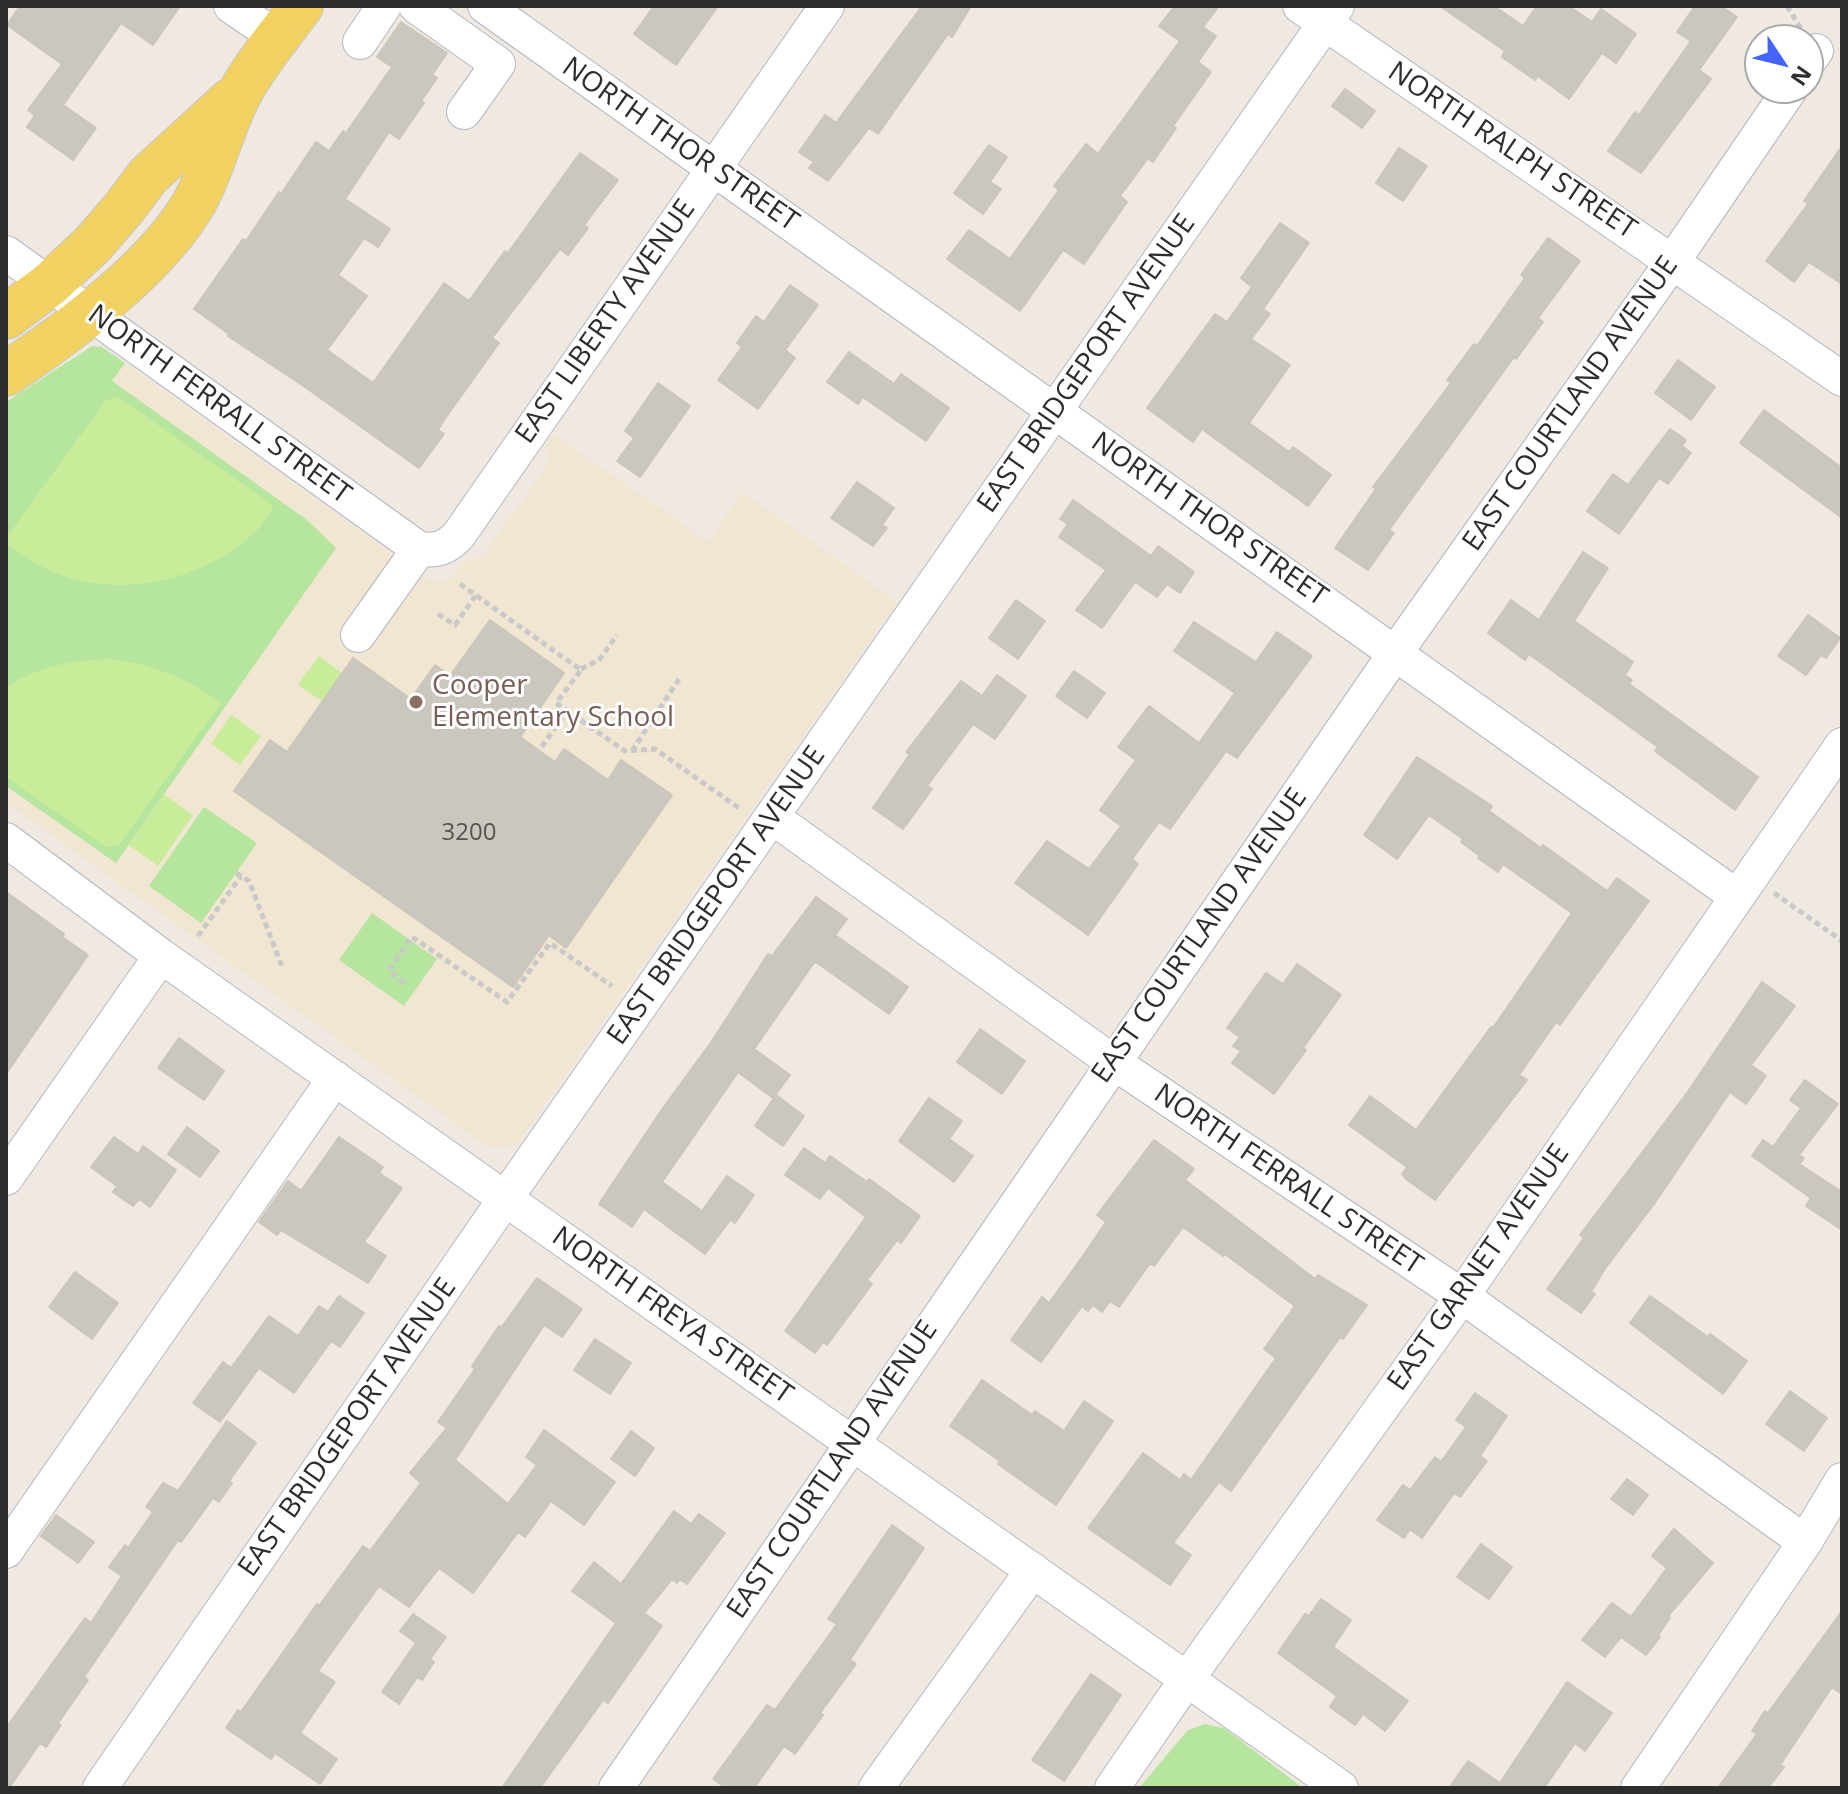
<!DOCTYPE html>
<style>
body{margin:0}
#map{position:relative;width:1848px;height:1794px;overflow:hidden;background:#efe9e1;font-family:"Open Sans",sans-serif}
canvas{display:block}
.frame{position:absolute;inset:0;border:8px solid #2e2e2e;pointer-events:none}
.north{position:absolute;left:1744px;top:24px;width:80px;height:80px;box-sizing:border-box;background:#fff;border:2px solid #ababab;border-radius:50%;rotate:125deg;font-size:22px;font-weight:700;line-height:32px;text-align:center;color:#2e2e2e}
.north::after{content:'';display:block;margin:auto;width:28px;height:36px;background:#4264fb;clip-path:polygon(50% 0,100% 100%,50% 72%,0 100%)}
</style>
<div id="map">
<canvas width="1848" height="1794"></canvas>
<div class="frame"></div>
<div class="north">N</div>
</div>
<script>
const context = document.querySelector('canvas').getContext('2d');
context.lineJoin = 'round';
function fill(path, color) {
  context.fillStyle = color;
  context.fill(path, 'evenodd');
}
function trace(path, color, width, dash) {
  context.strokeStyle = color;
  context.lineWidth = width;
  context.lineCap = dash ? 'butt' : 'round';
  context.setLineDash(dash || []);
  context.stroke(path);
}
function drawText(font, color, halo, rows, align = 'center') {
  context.font = font + ' "Open Sans",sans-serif';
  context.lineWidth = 6;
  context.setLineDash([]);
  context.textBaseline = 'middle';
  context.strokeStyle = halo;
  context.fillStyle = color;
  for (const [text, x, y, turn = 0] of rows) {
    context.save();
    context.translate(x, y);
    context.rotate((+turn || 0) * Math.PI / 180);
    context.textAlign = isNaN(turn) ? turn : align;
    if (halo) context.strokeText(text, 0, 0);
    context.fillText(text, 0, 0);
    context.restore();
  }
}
fill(new Path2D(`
 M125 363 429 580 441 582 452 578 463 563 481 557 548 464 546 444 553 434 708 541 743 492 897 602 519 1141 508 1147H488L6 803V527Z`), '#f0e6d1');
fill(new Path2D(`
 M92 346 102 347 125 363 112 381 307 520 336 548 116 863 6 786V402Z
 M204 807 257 843 201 923 149 886Z
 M372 913 437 959 404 1006 339 960Z
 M1205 1724 1224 1728 1303 1788H1139L1188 1730Z`), '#b6e59e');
fill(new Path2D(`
 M118 397 274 506C268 514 263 525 256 531 204 581 121 600 54 572 37 565 21 555 6 544V538L106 400Z
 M319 656 342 673 322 701 298 685Z
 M109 659C155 665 183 676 221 703L118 846 106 847 6 777V687C38 667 71 660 109 659Z
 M231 715 261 736 240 765 211 744Z
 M164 795 193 815 158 866 129 845Z`), '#c9ec9a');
const building = new Path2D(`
 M20 6H180L153 45 121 23 63 105 96 128 73 160 27 127 35 115 28 110 62 64 7 25Z
 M654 6H718L676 65 634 34Z
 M922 6H971L952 37 948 34 878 134 869 128 828 181 809 168 814 162 799 152 825 115 836 123Z
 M1175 6H1219L1203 27 1216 36 1198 62 1211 72 1173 126 1176 128 1153 162 1148 158 1120 196 1127 202 1084 264 1063 250 1020 311 947 259 969 230 1010 259 1059 190 1054 186 1086 144 1098 154 1180 41 1159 26Z
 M1440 6H1494L1523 26 1537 6H1569L1592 22 1601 9 1636 34 1616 63 1602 53 1569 99 1538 76 1535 80 1502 57 1505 51Z
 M1695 6H1721L1737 17 1699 70 1711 79 1641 173 1608 151 1635 112 1639 115 1691 41 1677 32Z
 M401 22 447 53 432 75 437 78 421 101 424 103 399 139 389 132 345 199 390 229 378 247 364 238 338 275 367 296 327 350 373 383 444 283 469 301 505 251 508 253 580 153 618 180 584 225 588 228 568 255 560 249 492 338 499 343 446 417 438 430 444 434 419 468 305 387 228 336 229 334 194 309 243 239 246 241 279 192 281 194 316 142 329 151 343 131 346 133 392 67 377 57Z
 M1345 89 1375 111 1362 128 1332 106Z
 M989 145 1007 157 990 182 1001 189 983 214 954 193Z
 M1842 146V284L1809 262 1794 282 1766 261 1808 204 1804 201Z
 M1399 148 1427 166 1403 201 1376 183Z
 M1280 223 1309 243 1263 309 1270 314 1251 339 1290 365 1249 423 1289 452 1293 447 1331 475 1308 506 1202 429 1193 442 1147 408 1215 314 1227 322 1252 287 1241 278Z
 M1548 238 1580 261 1538 318 1543 322 1516 359 1514 357 1389 530 1394 533 1368 570 1335 548 1376 489 1373 487 1451 383 1447 380 1474 344 1477 346 1525 278 1521 275Z
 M790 285 818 305 785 350 795 358 758 409 718 380 742 347 737 343 756 316 764 322Z
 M849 352 894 384 901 374 949 408 926 441 863 397 858 404 827 382Z
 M1678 360 1715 387 1691 420 1655 393Z
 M658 383 690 406 640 477 617 461 634 438 625 431Z
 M1764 410 1842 468V518L1740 443Z
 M1670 429 1686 440 1682 446 1691 453 1668 484 1659 478 1619 534 1587 511 1613 474 1628 485Z
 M857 482 894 508 882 525 887 528 873 546 831 518Z
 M1073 500 1151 556 1158 546 1194 572 1180 593 1167 584 1157 597 1135 582 1102 628 1076 610 1106 570 1059 537 1068 524 1060 519Z
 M1583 552 1608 568 1574 621 1633 662 1625 675 1632 680 1629 684 1758 777 1735 810 1655 751 1658 747 1529 654 1525 660 1488 633 1511 600 1539 620Z
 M1016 600 1045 621 1018 659 989 638Z
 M1808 615 1840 638 1826 658 1821 655 1806 675 1778 656Z
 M490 620 564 673 520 737 555 762 564 749 608 780 621 760 672 795 566 948 549 935 513 987 234 791 270 740 287 752 353 658 411 699 435 665 450 676Z
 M1194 622 1256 662 1277 632 1312 656 1237 758 1226 751 1170 829 1159 822 1132 859 1138 864 1088 935 1015 883 1047 841 1089 869 1121 826 1100 810 1136 760 1118 747 1149 706 1199 743 1235 693 1174 651Z
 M1074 671 1105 693 1087 718 1056 696Z
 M997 675 1026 696 995 739 973 724 927 786 932 789 903 829 873 808 910 754 906 752 961 681 982 696Z
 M1417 757 1492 806 1489 811 1541 848 1543 845 1607 891 1617 878 1649 901 1560 1025 1556 1022 1519 1075 1527 1080 1435 1200 1406 1179 1402 1174 1407 1167 1349 1125 1370 1096 1416 1130 1491 1027 1493 1028 1572 913 1503 864 1498 872 1478 858 1480 856 1461 842 1463 839 1429 815 1397 859 1364 835Z
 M6 892 64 934 62 937 88 955 6 1074Z
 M816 897 847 919 835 935 908 987 889 1014 816 962 813 964 754 1049 790 1075 773 1098 738 1072 662 1182 702 1211 727 1176 754 1195 735 1223 730 1220 705 1254 644 1209 632 1227 599 1204 663 1108 712 1041 768 954 772 956Z
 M1297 964 1341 995 1303 1048 1306 1050 1274 1094 1232 1063 1241 1051 1233 1046 1240 1037 1227 1028 1266 973 1283 984Z
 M1762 982 1795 1006 1751 1065 1766 1076 1746 1104 1730 1092 1654 1204 1604 1270 1591 1292 1595 1294 1581 1313 1547 1289 1584 1238 1580 1235 1687 1093Z
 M980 1029 1025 1061 1002 1094 957 1062Z
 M179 1038 224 1071 204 1100 158 1068Z
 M1805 1080 1838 1104 1799 1155 1804 1158 1799 1164 1842 1192V1230L1806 1206 1811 1198 1752 1156 1763 1140 1773 1147 1801 1108 1790 1100Z
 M776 1095 804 1116 783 1146 755 1126Z
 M929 1098 962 1121 949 1139 973 1156 954 1182 899 1141Z
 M187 1127 219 1151 200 1177 168 1154Z
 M114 1137 138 1154 143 1146 176 1170 150 1207 139 1199 133 1206 113 1192 117 1186 91 1167Z
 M339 1137 383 1167 379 1173 402 1188 364 1242 386 1256 368 1283 281 1230 277 1235 259 1222 288 1181 301 1191Z
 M1154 1140 1194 1169 1185 1180 1315 1279 1318 1275 1367 1305 1343 1339 1340 1337 1231 1491 1219 1482 1173 1543 1191 1555 1170 1585 1088 1528 1143 1453 1180 1480 1184 1474 1191 1480 1276 1358 1264 1349 1295 1306 1225 1254 1223 1256 1183 1227 1154 1266 1150 1263 1119 1307 1110 1301 1102 1312 1093 1305 1088 1311 1082 1306 1041 1362 1011 1340 1042 1297 1049 1303 1083 1256 1106 1222 1097 1215Z
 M804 1148 825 1163 830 1156 867 1182 869 1179 920 1216 901 1243 897 1240 867 1280 872 1284 827 1345 823 1342 815 1353 785 1331 866 1217 828 1188 820 1199 785 1175Z
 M75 1272 118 1303 92 1339 49 1307Z
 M537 1278 582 1309 562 1337 544 1325 455 1460 508 1504 537 1465 526 1457 544 1430 615 1482 584 1525 551 1501 525 1537 518 1532 473 1593 439 1568 409 1607 379 1586 318 1671 335 1682 300 1733 337 1759 320 1784 275 1753 271 1759 226 1728 238 1710 241 1712 317 1604 319 1606 363 1546 370 1551 421 1483 410 1473 447 1428 438 1422 475 1369 472 1366 499 1326 501 1328Z
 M339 1296 364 1313 340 1347 331 1341 294 1393 259 1368 220 1422 193 1403 223 1362 231 1368 269 1316 298 1336 319 1306 328 1312Z
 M1650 1296 1708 1337 1710 1334 1747 1361 1723 1394 1630 1323Z
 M595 1339 631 1363 610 1394 574 1370Z
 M982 1380 1032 1415 1035 1411 1064 1431 1084 1401 1113 1421 1056 1505 998 1464 1000 1461 950 1426Z
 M1790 1391 1827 1418 1804 1451 1766 1424Z
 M1475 1393 1507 1416 1480 1456 1487 1461 1460 1497 1454 1493 1422 1538 1410 1529 1404 1538 1377 1520 1403 1485 1410 1490 1435 1457 1441 1462 1466 1427 1456 1420Z
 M227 1421 256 1443 229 1481 232 1483 219 1502 213 1498 181 1542 178 1540 84 1677 88 1680 58 1723 61 1725 46 1747 40 1743 9 1788H6V1728L85 1618 91 1623 122 1576 109 1567 125 1545 128 1548 153 1512 146 1507 163 1483 178 1491Z
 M631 1431 654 1448 635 1476 611 1459Z
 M1627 1479 1648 1495 1633 1515 1611 1499Z
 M674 1511 691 1524 699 1514 725 1533 687 1584 680 1579 677 1583 672 1579 644 1613 662 1626 608 1703 603 1700 540 1788H502L616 1623 572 1591 594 1562 621 1584Z
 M56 1515 94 1542 78 1563 41 1536Z
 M892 1525 924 1548 850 1660 856 1664 820 1713 823 1715 795 1754 784 1746 754 1788H726L713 1779 767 1705 775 1710 837 1624 828 1619Z
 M1674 1529 1713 1563 1668 1616 1670 1618 1658 1635 1660 1637 1646 1655 1621 1637 1605 1657 1582 1640 1612 1603 1631 1617 1667 1568 1652 1556Z
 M1481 1544 1512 1567 1489 1599 1457 1577Z
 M1321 1599 1351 1620 1333 1647 1408 1701 1385 1731 1363 1714 1355 1725 1330 1707 1337 1696 1278 1653 1305 1614 1309 1616Z
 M1842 1611V1694L1832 1687 1780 1765 1784 1767 1768 1788H1718L1757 1734 1752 1731 1765 1711 1768 1713Z
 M413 1614 446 1637 430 1659 434 1662 422 1680 417 1677 399 1704 382 1692 416 1643 400 1631Z
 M1091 1674 1121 1695 1064 1781 1032 1760Z
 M1567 1682 1612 1713 1585 1751 1575 1743 1544 1788H1449L1468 1761 1500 1783Z`);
fill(building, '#cbc7bf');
trace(building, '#cbc5ba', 2);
const minor = new Path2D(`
 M231 6 278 38
 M416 6 498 64 464 112
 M485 6 1736 896
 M1300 6 1842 379
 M360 42 384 6
 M1808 62 1816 51
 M6 253 419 549C436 551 445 549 458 536L827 6
 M358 635 419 549
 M772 817 1113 1062 1462 1296 1805 1542
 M6 840 161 956 1341 1788
 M6 1178 161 956
 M6 1551 335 1078
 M100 1788 505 1199 1337 6
 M616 1788 1396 652 1673 261 1791 88
 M876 1788 1033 1570
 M1112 1788 1187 1679 1462 1296 1842 745
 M1638 1788 1805 1542 1842 1480`);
const major = new Path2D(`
 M6 317 50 284 93 244 124 208 148 176 231 100
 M6 374C68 333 152 271 191 208 213 172 221 128 241 91 257 61 281 34 301 6`);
trace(minor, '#b4b7c1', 36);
trace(major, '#c9c9c9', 46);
trace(new Path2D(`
 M1787 6 1801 29
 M460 584 581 670 556 703 625 751 655 749 739 808
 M438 614 455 625 476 595
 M581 669 599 660 617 635
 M632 751 679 679
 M536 755 567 711
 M236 873 249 881 283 969
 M1774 893 1842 941
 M198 936 241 876
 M404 983 390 972V969L412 937 507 1002 550 943 612 986`), '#c9c9c9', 5, [6, 4]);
trace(minor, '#fff', 34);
trace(major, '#f2d163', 44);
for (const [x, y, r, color] of [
 [416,702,8,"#8d6e63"]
]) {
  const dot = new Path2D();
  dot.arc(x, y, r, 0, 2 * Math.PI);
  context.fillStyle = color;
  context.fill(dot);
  trace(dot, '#fff', 3);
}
drawText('24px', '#555452', null, [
 ["3200",469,833]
]);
drawText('28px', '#2e2e2e', '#fff', [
 ["NORTH THOR STREET",680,145,35],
 ["NORTH RALPH STREET",1512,151,34],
 ["EAST LIBERTY AVENUE",606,322,-55],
 ["EAST BRIDGEPORT AVENUE",1087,364,-55],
 ["EAST COURTLAND AVENUE",1571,404,-55],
 ["NORTH FERRALL STREET",219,405,36],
 ["NORTH THOR STREET",1209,520,35],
 ["EAST BRIDGEPORT AVENUE",717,896,-55],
 ["EAST COURTLAND AVENUE",1200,936,-55],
 ["NORTH FERRALL STREET",1288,1180,34],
 ["EAST GARNET AVENUE",1479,1268,-55],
 ["NORTH FREYA STREET",672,1316,35],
 ["EAST BRIDGEPORT AVENUE",348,1428,-55],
 ["EAST COURTLAND AVENUE",833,1470,-56]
]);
drawText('28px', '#785e54', '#fff', [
 ["Cooper",432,686],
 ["Elementary School",432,718]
], 'left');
</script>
